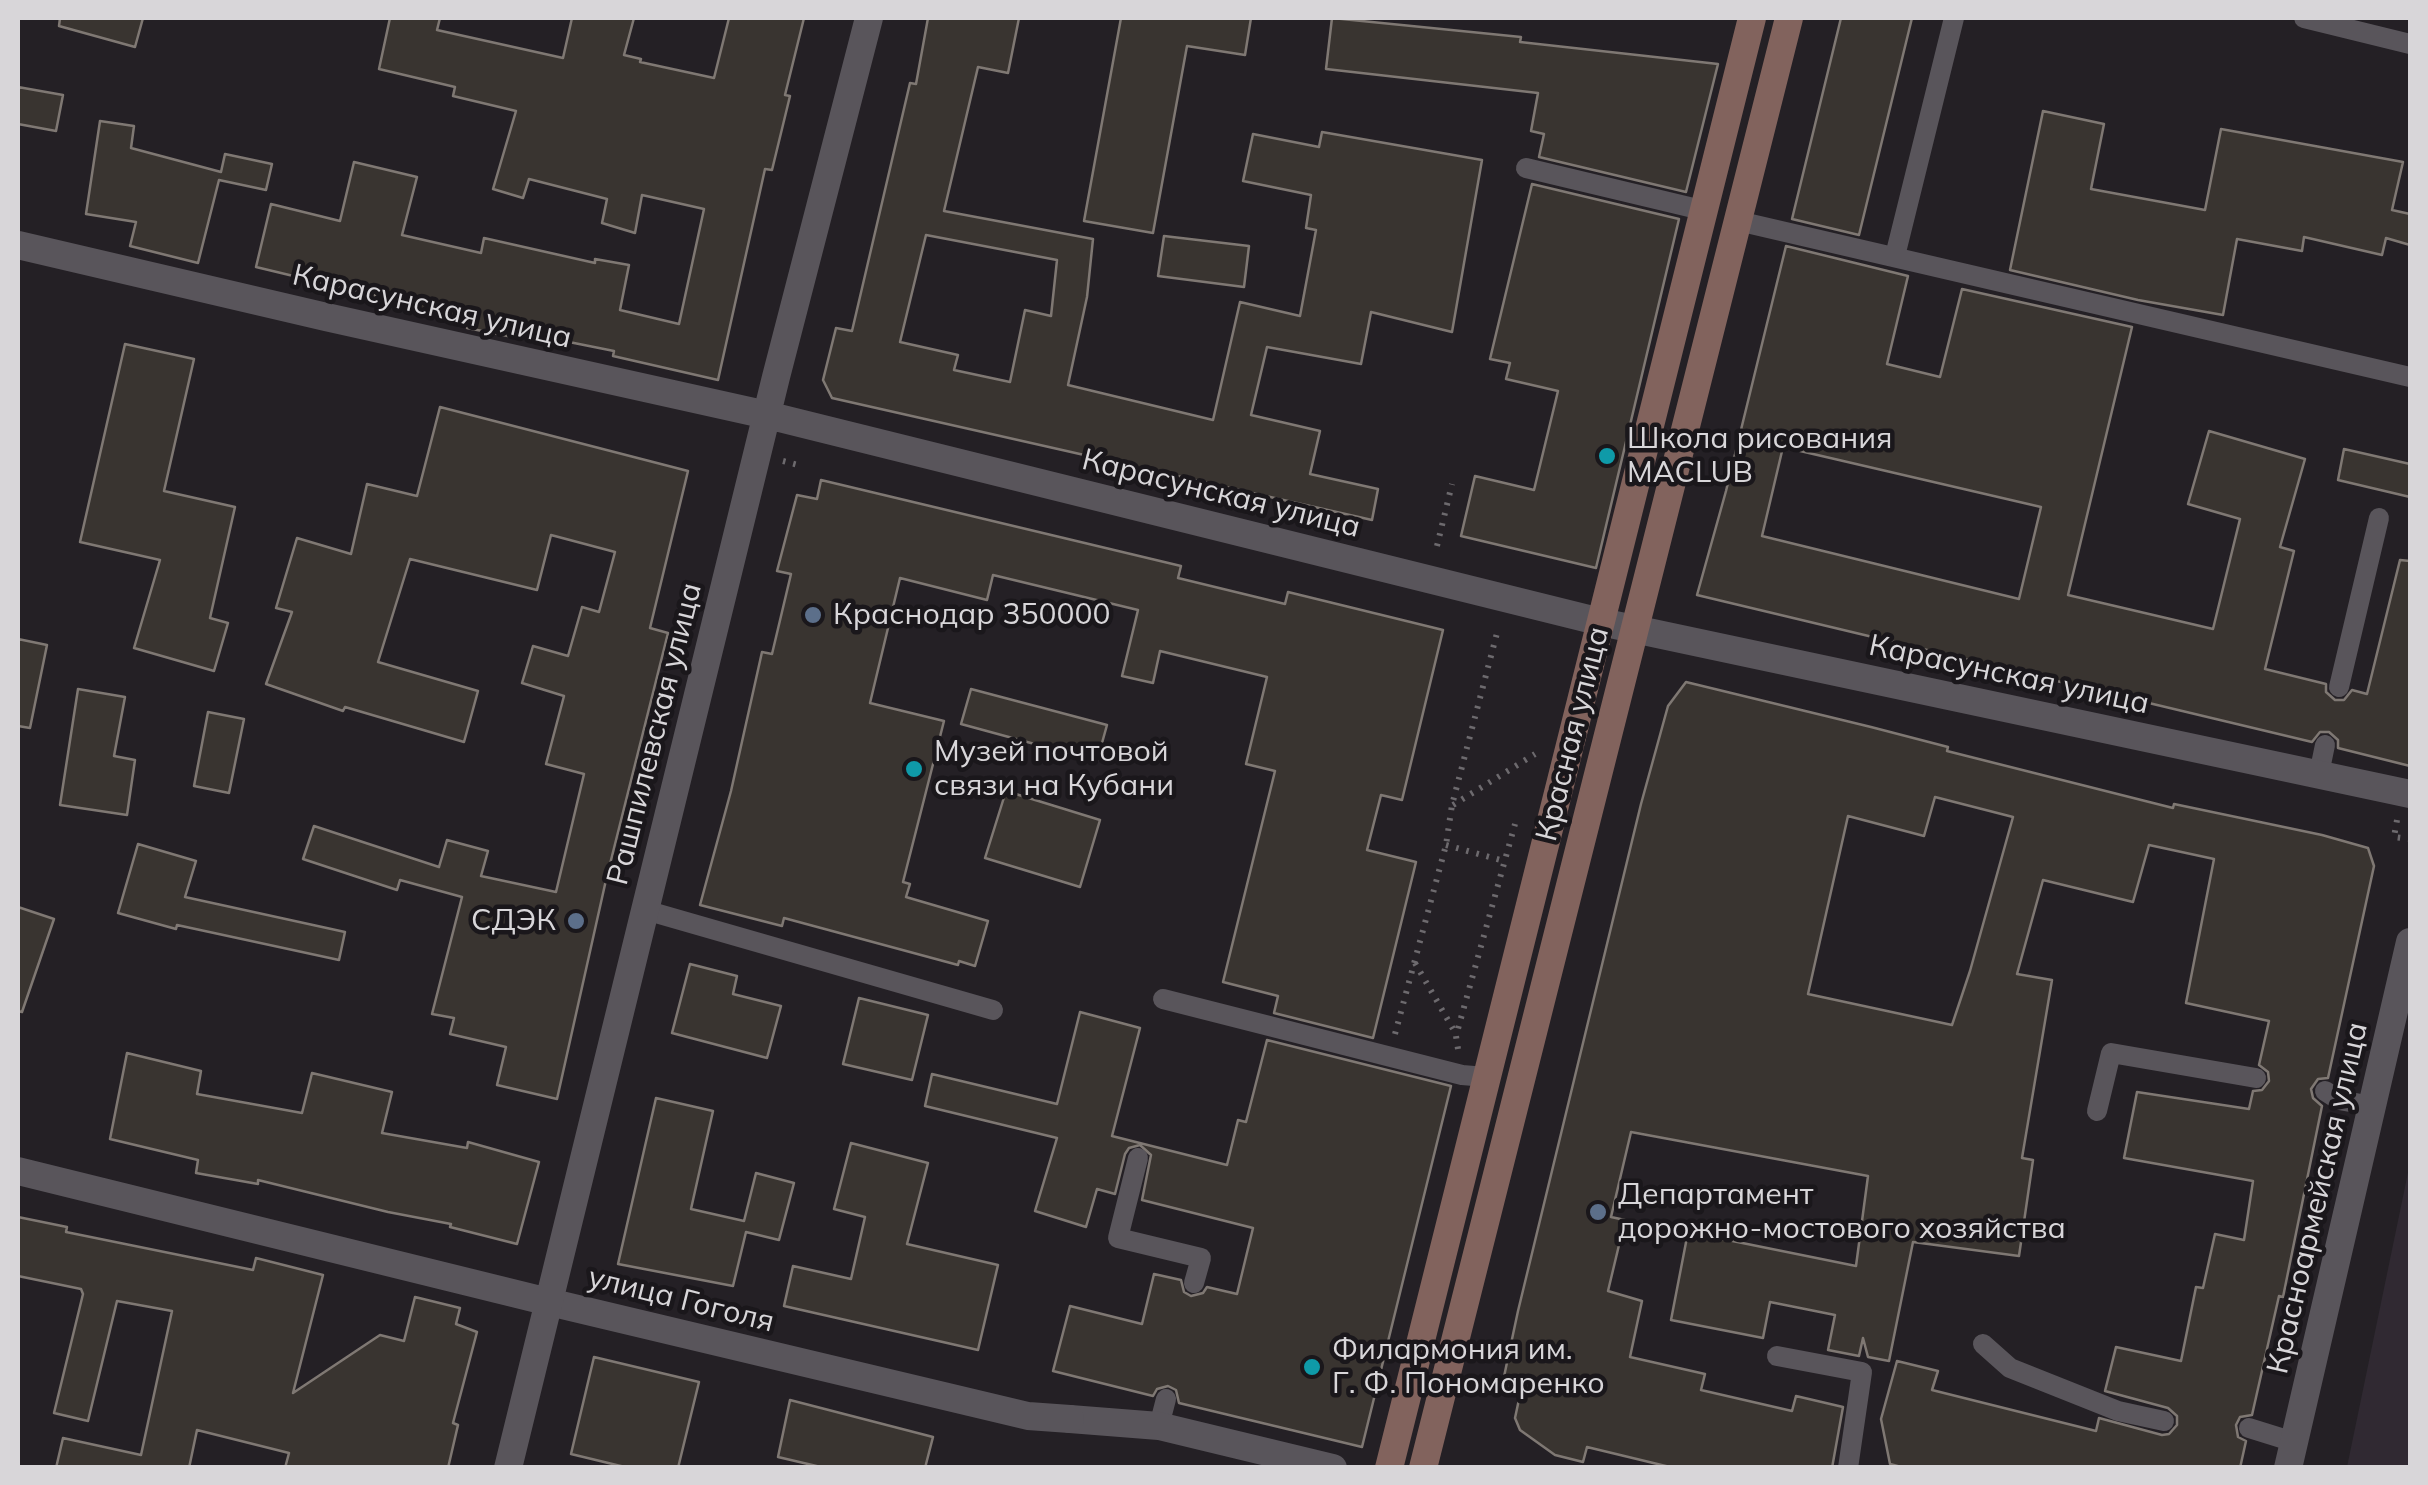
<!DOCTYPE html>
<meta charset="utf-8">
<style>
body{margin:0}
#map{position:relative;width:2428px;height:1485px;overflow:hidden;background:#242025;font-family:Mulish,sans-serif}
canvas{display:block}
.frame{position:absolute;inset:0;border:20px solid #d8d6d9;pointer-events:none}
</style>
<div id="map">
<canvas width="2428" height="1485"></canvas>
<div class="frame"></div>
</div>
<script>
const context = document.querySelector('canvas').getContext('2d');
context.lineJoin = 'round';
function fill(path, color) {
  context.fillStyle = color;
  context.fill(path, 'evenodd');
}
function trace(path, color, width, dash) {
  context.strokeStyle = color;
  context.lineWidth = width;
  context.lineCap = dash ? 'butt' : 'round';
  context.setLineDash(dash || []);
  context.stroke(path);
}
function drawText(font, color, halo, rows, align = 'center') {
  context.font = font + ' Mulish,sans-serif';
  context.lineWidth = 9;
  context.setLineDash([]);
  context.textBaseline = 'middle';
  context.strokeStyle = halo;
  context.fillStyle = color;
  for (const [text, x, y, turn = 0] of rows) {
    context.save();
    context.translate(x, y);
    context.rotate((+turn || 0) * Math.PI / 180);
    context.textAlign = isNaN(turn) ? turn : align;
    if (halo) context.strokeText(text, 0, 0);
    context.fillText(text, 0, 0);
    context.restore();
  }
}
fill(new Path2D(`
 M2410 1163V1467H2347Z`), '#302932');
const building = new Path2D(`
 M60 18H143L135 47 59 26Z
 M390 18H440L437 30 563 58 572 18H634L624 55 641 59 640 62 714 78 729 18H804L785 95 790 96 772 170 765 169 718 380 613 356 614 351 519 332 518 338 467 328 468 321 384 302 385 298 256 267 271 204 340 221 354 162 417 177 402 235 481 253 484 238 595 263V259L629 265 620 310 679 324 704 209 642 195 635 233 602 223 607 199 529 179 523 198 493 189 516 111 453 96 455 87 379 69Z
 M928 18H1019L1008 73 978 67 944 211 1093 239 1087 297 1068 385 1213 420 1240 302 1300 316 1316 230 1306 228 1311 195 1243 181 1253 134 1319 147 1322 132 1482 160 1452 332 1371 312 1361 364 1267 347 1251 415 1320 431 1310 474 1378 489 1372 520 832 398 823 380 836 328 852 331 910 83 916 84ZM926 235 1057 260 1051 316 1025 310 1010 382 954 370 958 355 900 342Z
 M1121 18H1251L1245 55 1187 46 1153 233 1084 221Z
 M1332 18 1521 37 1520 42 1718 64 1686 192 1539 157 1544 134 1531 131 1538 93 1326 69Z
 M1841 18H1912L1859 235 1792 219Z
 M18 87 63 95 56 131 18 124Z
 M2043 111 2104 124 2091 189 2205 210 2221 129 2403 162 2392 210 2410 214V245L2386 238 2382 255 2304 237 2302 251 2237 239 2223 315 2138 300 2010 270Z
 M100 121 134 126 131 148 221 172 225 154 272 164 266 190 219 180 198 263 130 246 136 222 86 214Z
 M1532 184 1679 219 1596 568 1461 536 1475 476 1534 490 1558 391 1506 379 1510 363 1490 359Z
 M1164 236 1249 246 1244 287 1158 276Z
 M1786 246 1908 276 1887 364 1940 377 1962 289 2132 327 2068 595 2213 629 2240 519 2188 504 2209 431 2305 459 2280 547 2294 551 2265 669 2326 684V692L2335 700H2344L2352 690 2367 694 2400 560 2410 561V766L2338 748V740L2329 732H2320L2312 742 1697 595 1726 491ZM1783 447 2041 507 2019 599 1762 536Z
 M125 344 194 359 164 491 235 507 210 618 228 623 214 671 134 648 160 560 80 542Z
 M440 407 688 471 650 628 668 633 606 880 557 1099 497 1085 506 1047 450 1034 454 1018 432 1014 462 897 400 880 397 890 303 859 314 826 439 867 447 840 488 851 481 876 556 892 584 774 546 764 564 696 522 683 533 646 568 656 582 607 599 612 615 552 551 535 537 590 410 559 378 662 478 691 464 742 345 707 343 711 266 684 292 612 276 608 297 538 351 554 367 484 417 496Z
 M2344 449 2410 464V497L2338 480Z
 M821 480 1181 566 1178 578 1285 604 1288 592 1443 630 1402 800 1381 795 1367 850 1416 862 1373 1038 1274 1013 1278 996 1223 982 1275 771 1246 764 1267 677 1160 651 1153 683 1122 676 1138 610 993 575 987 600 900 578 870 703 944 721 903 882 910 884 906 897 988 921 975 966 959 961 958 965 784 918 782 926 700 905 731 791 762 652 772 654 791 574 777 571 797 495 817 499Z
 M18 639 47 645 30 728 18 726Z
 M1686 682 1871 727 1948 747 1947 751 2173 808 2174 804 2322 835 2368 848 2374 866 2328 1078 2318 1079 2311 1089 2313 1098 2322 1106 2283 1297 2279 1296 2252 1415 2240 1417 2236 1425 2238 1437 2246 1441 2240 1468H1905L1890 1464 1881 1419 1897 1361 1938 1371 1932 1390 2096 1431 2099 1418 2162 1435 2169 1434 2177 1425V1416L2168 1408 2105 1391 2116 1347 2181 1361 2196 1287 2203 1288 2215 1234 2244 1240 2253 1181 2124 1158 2137 1092 2249 1109 2253 1091 2262 1090 2269 1081 2268 1072 2259 1065 2269 1021 2186 1003 2214 859 2149 845 2133 902 2043 880 2017 974 2052 980 2022 1158 2033 1160 2019 1256 1913 1242 1889 1361 1868 1357 1863 1338 1859 1356 1828 1350 1835 1315 1770 1302 1763 1338 1671 1320 1688 1232 1856 1266 1868 1176 1631 1132 1611 1217 1625 1220 1608 1291 1642 1301 1630 1357 1705 1374 1701 1390 1792 1411 1796 1396 1843 1407 1832 1468H1674L1587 1447 1583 1462 1555 1455 1520 1430 1515 1418 1521 1390 1502 1386 1518 1311 1641 804 1668 706ZM1935 797 2013 817 1970 971 1952 1025 1808 994 1848 816 1924 836Z
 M78 689 125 697 114 756 135 760 127 815 60 805Z
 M971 689 1107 725 1097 761 961 724Z
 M208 712 244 719 229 793 194 786Z
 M1006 791 1100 820 1080 887 985 858Z
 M138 844 196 861 185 897 345 932 339 960 177 925 176 929 118 913Z
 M18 907 54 919 22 1012 18 1011Z
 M690 964 737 976 733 994 781 1006 767 1058 672 1033Z
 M859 998 928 1015 912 1080 843 1064Z
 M1080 1012 1140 1028 1112 1136 1227 1165 1238 1120 1246 1122 1267 1040 1451 1086 1362 1447 1179 1403 1176 1390 1168 1386 1157 1389 1153 1396 1053 1371 1070 1306 1142 1324 1154 1274 1181 1280 1184 1292 1191 1296 1203 1293 1207 1287 1237 1294 1253 1228 1142 1200 1151 1155 1140 1145 1129 1148 1125 1154 1115 1194 1097 1189 1086 1227 1035 1211 1057 1138 925 1106 932 1074 1057 1104Z
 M127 1053 201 1071 197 1094 302 1113 312 1073 392 1092 382 1133 467 1148 468 1142 539 1162 517 1244 450 1227 451 1224 388 1212 258 1180V1184L196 1173 198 1160 110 1139Z
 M656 1098 713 1111 691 1209 744 1221 756 1173 794 1183 779 1240 746 1232 733 1286 618 1264Z
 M851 1143 928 1163 907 1244 998 1265 978 1350 784 1306 793 1266 851 1279 865 1217 834 1209Z
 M18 1217 67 1227 66 1232 253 1270 256 1258 323 1275 293 1393 380 1335 404 1341 415 1297 460 1308 456 1324 477 1332 453 1423 458 1425 448 1468H285L289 1453 197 1430 189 1468H56L63 1438 141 1455 172 1311 117 1301 88 1421 54 1413 83 1294 81 1289 18 1276Z
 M594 1357 699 1382 678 1468H629L571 1454Z
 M790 1400 933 1437 925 1468H825L778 1457Z`);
fill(building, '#393430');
trace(building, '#7f7873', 2.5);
trace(new Path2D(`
 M783 461 798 465
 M1437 546 1452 484
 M1453 805 1535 754
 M2397 820 2394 837 2410 839
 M1446 845 1504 861
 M1415 963 1456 1034
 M1395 1034 1446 845 1452 805 1497 633
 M1458 1049 1456 1036 1515 824`), '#6d6a6e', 6, [2.5, 8]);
trace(new Path2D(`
 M2304 18 2410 44
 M1526 168 1706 211
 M1738 221 2410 377
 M1895 256 1954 18
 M2339 687 2379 518
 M2319 774 2325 745
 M645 910 993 1010
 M1163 999 1462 1075 1486 1077
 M2325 1091 2339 1100 2372 1106
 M2097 1111 2111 1053 2256 1078
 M1138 1158 1118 1238 1201 1258 1194 1283
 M1983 1344 2010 1368 2118 1411 2164 1421
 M1777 1356 1862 1372 1848 1468
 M1159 1426 1166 1399
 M2249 1428 2294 1442`), '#59555b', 20);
trace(new Path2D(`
 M1070 1419 1159 1426 1333 1468`), '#59555b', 28);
trace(new Path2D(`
 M549 1302 1028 1416 1070 1419`), '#59555b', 28);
trace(new Path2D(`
 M18 245 326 317 767 415 1601 622 2410 794
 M18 1171 549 1302
 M508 1468 776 377 869 18
 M2288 1468 2410 942`), '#59555b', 28);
trace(new Path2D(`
 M1389 1468 1752 18
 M1423 1468 1789 18`), '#82635d', 28);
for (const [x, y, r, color] of [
 [1607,456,10,"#0f9aa8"],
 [813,615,10,"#5c6f8a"],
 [914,769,10,"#0f9aa8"],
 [576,921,10,"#5c6f8a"],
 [1598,1212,10,"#5c6f8a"],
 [1312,1367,10,"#0f9aa8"]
]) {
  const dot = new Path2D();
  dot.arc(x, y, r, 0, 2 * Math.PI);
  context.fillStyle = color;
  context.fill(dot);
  trace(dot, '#1a171b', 4);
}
drawText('30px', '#d8d6d9', '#1a171b', [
 ["Карасунская улица",432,307,13],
 ["Карасунская улица",1221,494,14],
 ["Карасунская улица",2009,675,12],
 ["Рашпилевская улица",655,734,-76],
 ["Красная улица",1573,734,-76],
 ["Красноармейская улица",2318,1198,-77],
 ["улица Гоголя",681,1300,14]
]);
drawText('30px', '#d8d6d9', '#1a171b', [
 ["Школа рисования",1627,439],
 ["MACLUB",1627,473],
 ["Краснодар 350000",833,615],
 ["Музей почтовой",934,752],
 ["связи на Кубани",934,786],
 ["СДЭК",556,921,"right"],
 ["Департамент",1618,1195],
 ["дорожно-мостового хозяйства",1618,1229],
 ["Филармония им.",1332,1350],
 ["Г. Ф. Пономаренко",1332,1384]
], 'left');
</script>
